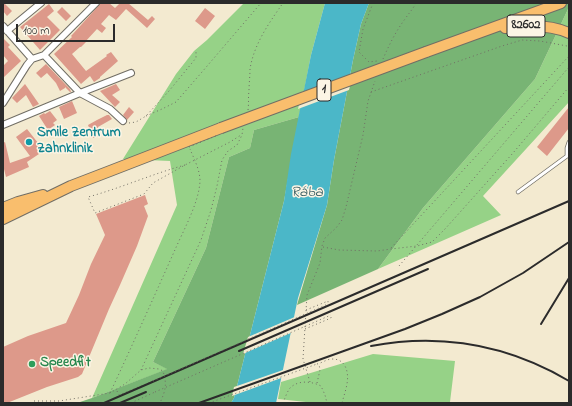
<!DOCTYPE html>
<meta charset="utf-8">
<style>
body{margin:0}
#map{position:relative;width:572px;height:406px;overflow:hidden;background:#f3ead0;font-family:"Indie Flower",sans-serif}
canvas{display:block}
.frame{position:absolute;inset:0;border:4px solid #2b2b2b;pointer-events:none}
.scale{position:absolute;left:16px;top:24px;width:99px;height:18px;box-sizing:border-box;border:2px solid #2b2b2b;border-top:0;padding-left:5px;font-size:12px;line-height:14px;white-space:nowrap;color:#2b2b2b;-webkit-text-stroke:3px #fcf5e5;paint-order:stroke}
</style>
<div id="map">
<canvas width="572" height="406"></canvas>
<div class="frame"></div>
<div class="scale">100 m</div>
</div>
<script>
const context = document.querySelector('canvas').getContext('2d');
context.lineJoin = 'round';
function fill(path, color) {
  context.fillStyle = color;
  context.fill(path, 'evenodd');
}
function trace(path, color, width, dash) {
  context.strokeStyle = color;
  context.lineWidth = width;
  context.lineCap = dash ? 'butt' : 'round';
  context.setLineDash(dash || []);
  context.stroke(path);
}
function drawText(font, color, halo, rows, align = 'center') {
  context.font = font + ' "Indie Flower",sans-serif';
  context.lineWidth = 3;
  context.setLineDash([]);
  context.textBaseline = 'middle';
  context.strokeStyle = halo;
  context.fillStyle = color;
  for (const [text, x, y, turn = 0] of rows) {
    context.save();
    context.translate(x, y);
    context.rotate((+turn || 0) * Math.PI / 180);
    context.textAlign = isNaN(turn) ? turn : align;
    if (halo) context.strokeText(text, 0, 0);
    context.fillText(text, 0, 0);
    context.restore();
  }
}
fill(new Path2D(`
 M244 3H325L311 55 299 117 254 130 250 148 229 157 206 248 153 362 168 369 92 398 177 205 170 161 123 159 176 74 194 51 207 40Z
 M569 7V102L483 196 501 215 378 269 423 208 535 79Z
 M373 354 455 361 450 402 449 403H315L278 399 281 382Z`), '#96d287');
fill(new Path2D(`
 M369 3H569V7L535 79 423 208 378 269 297 305 327 205 334 160 353 60 361 24Z
 M299 117 284 201 234 398 231 403H77L92 398 167 369 153 362 206 248 229 157 250 148 254 130Z`), '#78b474');
fill(new Path2D(`
 M325 3H369L361 24 353 60 334 160 327 205 298 298 276 403H231L234 398 284 201 291 154 311 55Z`), '#4bb7c8');
fill(new Path2D(`
 M353 74 349 90 298 109 302 92Z
 M297 316 293 332 243 354 248 337Z
 M286 369 284 377 232 396 234 387Z`), '#f3ead0');
fill(new Path2D(`
 M3 3H4L12 11 7 16 3 11Z
 M101 3H109L115 8 120 3H128L148 20 152 16 155 19 147 28 126 9 116 20 109 15 101 24 106 28 102 33 97 29 85 42H86L81 47H80L72 54 86 71 107 56 106 55 111 52 118 61 100 77V78L94 82 90 76 81 84 54 54 72 37 71 36Z
 M49 4 54 11 47 17 60 30 40 50 20 27Z
 M62 7 71 16 66 21 57 12Z
 M205 8 215 16 205 29 195 21Z
 M3 38 10 45 8 47 21 61 3 78V66L8 61 3 55Z
 M46 64 70 89 71 92H70L65 87V88L60 91 56 83 47 73 41 78 36 73Z
 M25 84 39 104 33 107 26 95 17 103 12 98Z
 M116 84 120 90 112 95 120 102 115 107 100 91Z
 M72 101 77 113 64 119 59 107Z
 M129 107 134 112 127 120 123 115Z
 M569 107V128L547 156 537 147Z
 M50 111 57 120 53 123 55 125 48 130 39 116 44 113 45 114Z
 M107 115H109L112 119 98 127 101 135 93 138 88 125 97 120Z
 M27 129 42 148 37 151 39 154 27 162 29 167 6 177 3 165V143L5 142 10 163 30 156 16 137Z
 M145 195 148 204 144 206 148 216 137 246 120 285 109 309 82 374 78 377 47 387 7 403H3V347L28 336 66 323 79 295 91 264 105 235 96 214Z`), '#dd998a');
const service = new Path2D(`
 M567 156V148L569 142
 M518 192 567 156H569`);
const minor = new Path2D(`
 M3 26 32 59
 M7 31 41 3
 M44 55 80 93 110 109 123 121
 M3 103 27 65 32 59 44 55 96 3
 M3 125 80 93 131 73`);
const primary = new Path2D(`
 M505 28C526 25 549 24 569 33
 M426 52 561 3
 M3 208 18 202 43 195
 M3 219 71 186 110 171 221 128`);
trace(service, '#716e65', 4.5);
trace(minor, '#716e65', 8);
trace(primary, '#716e65', 12);
trace(new Path2D(`
 M373 3 363 29 359 52 369 62 377 61
 M383 59C389 45 396 31 405 19 409 13 413 9 416 3
 M371 92 502 46 522 40 540 41 567 46 569 47
 M248 110C249 103 248 97 249 91 249 84 250 76 250 69 254 44 269 23 283 3
 M146 116 162 109 176 102 202 72 261 3
 M129 123 136 122 146 116 169 91 196 58V50
 M185 165C152 174 121 188 88 197L95 213 144 194 153 183 185 165 230 142 241 135
 M323 247 339 250 377 251 391 249 417 246 432 242 445 229 513 153 569 87
 M391 248 569 56
 M399 266 569 67
 M306 310 328 301V304
 M305 329 331 318V315
 M317 364C322 363 327 359 332 359 338 359 342 361 345 366 351 378 345 391 342 403
 M141 370 201 240 211 210 217 186 222 160 228 151 237 145 242 135 243 128
 M310 382 303 359 307 295 320 263 322 246 325 238 336 228 342 220 346 207 363 135 368 101 375 81
 M317 383 320 370 319 364
 M117 391 119 395 153 381
 M110 393C132 346 153 299 174 252 183 231 199 203 200 181 200 170 194 159 190 149
 M34 401H59L110 393 125 384 141 370 149 368 159 369 163 371C167 385 166 389 160 403
 M131 403 155 392
 M283 403C285 398 287 392 290 388 298 380 311 381 321 386L325 395 327 403`), '#716e65', 1, [1, 3]);
trace(service, '#fff', 3);
trace(minor, '#fff', 6);
trace(primary, '#f9be6d', 10);
trace(new Path2D(`
 M541 324 569 278
 M371 346C441 333 508 345 569 381
 M239 351 428 269
 M104 403 569 201
 M120 403 146 392
 M199 403 405 329 442 314 480 297 523 273 569 242`), '#2b2b2b', 2);
const primaryBridge = new Path2D(`
 M221 128 426 52`);
trace(primaryBridge, '#716e65', 12, []);
trace(new Path2D(`
 M189 147 218 135
 M153 381 328 304
 M155 392 331 315
 M209 403 317 364`), '#716e65', 1, [1, 3]);
trace(primaryBridge, '#f9be6d', 10);
for (const [x, y, r, color] of [
 [29,142,4,"#0f9aa8"],
 [32,364,4,"#2e9e5b"]
]) {
  const dot = new Path2D();
  dot.arc(x, y, r, 0, 2 * Math.PI);
  context.fillStyle = color;
  context.fill(dot);
  trace(dot, '#fcf5e5', 1.5);
}
for (const [x, y, w] of [
 [526,26,38],
 [324,90,14]
]) {
  const box = new Path2D();
  box.roundRect(x - w / 2, y - 11, w, 22, 3);
  context.fillStyle = '#fcf5e5';
  context.fill(box);
  trace(box, '#2b2b2b', 1);
}
drawText('bold 13px', '#2b2b2b', null, [
 ["82602",526,26],
 ["1",324,90]
]);
drawText('bold 14px', '#0d838f', '#fcf5e5', [
 ["Smile Zentrum",37,134],
 ["Zahnklinik",37,150]
], 'left');
drawText('bold 14px', '#27864d', '#fcf5e5', [
 ["Speedfit",40,364]
], 'left');
drawText('italic 15px', '#365c62', '#fcf5e5', [
 ["Rába",307,194]
]);
</script>
